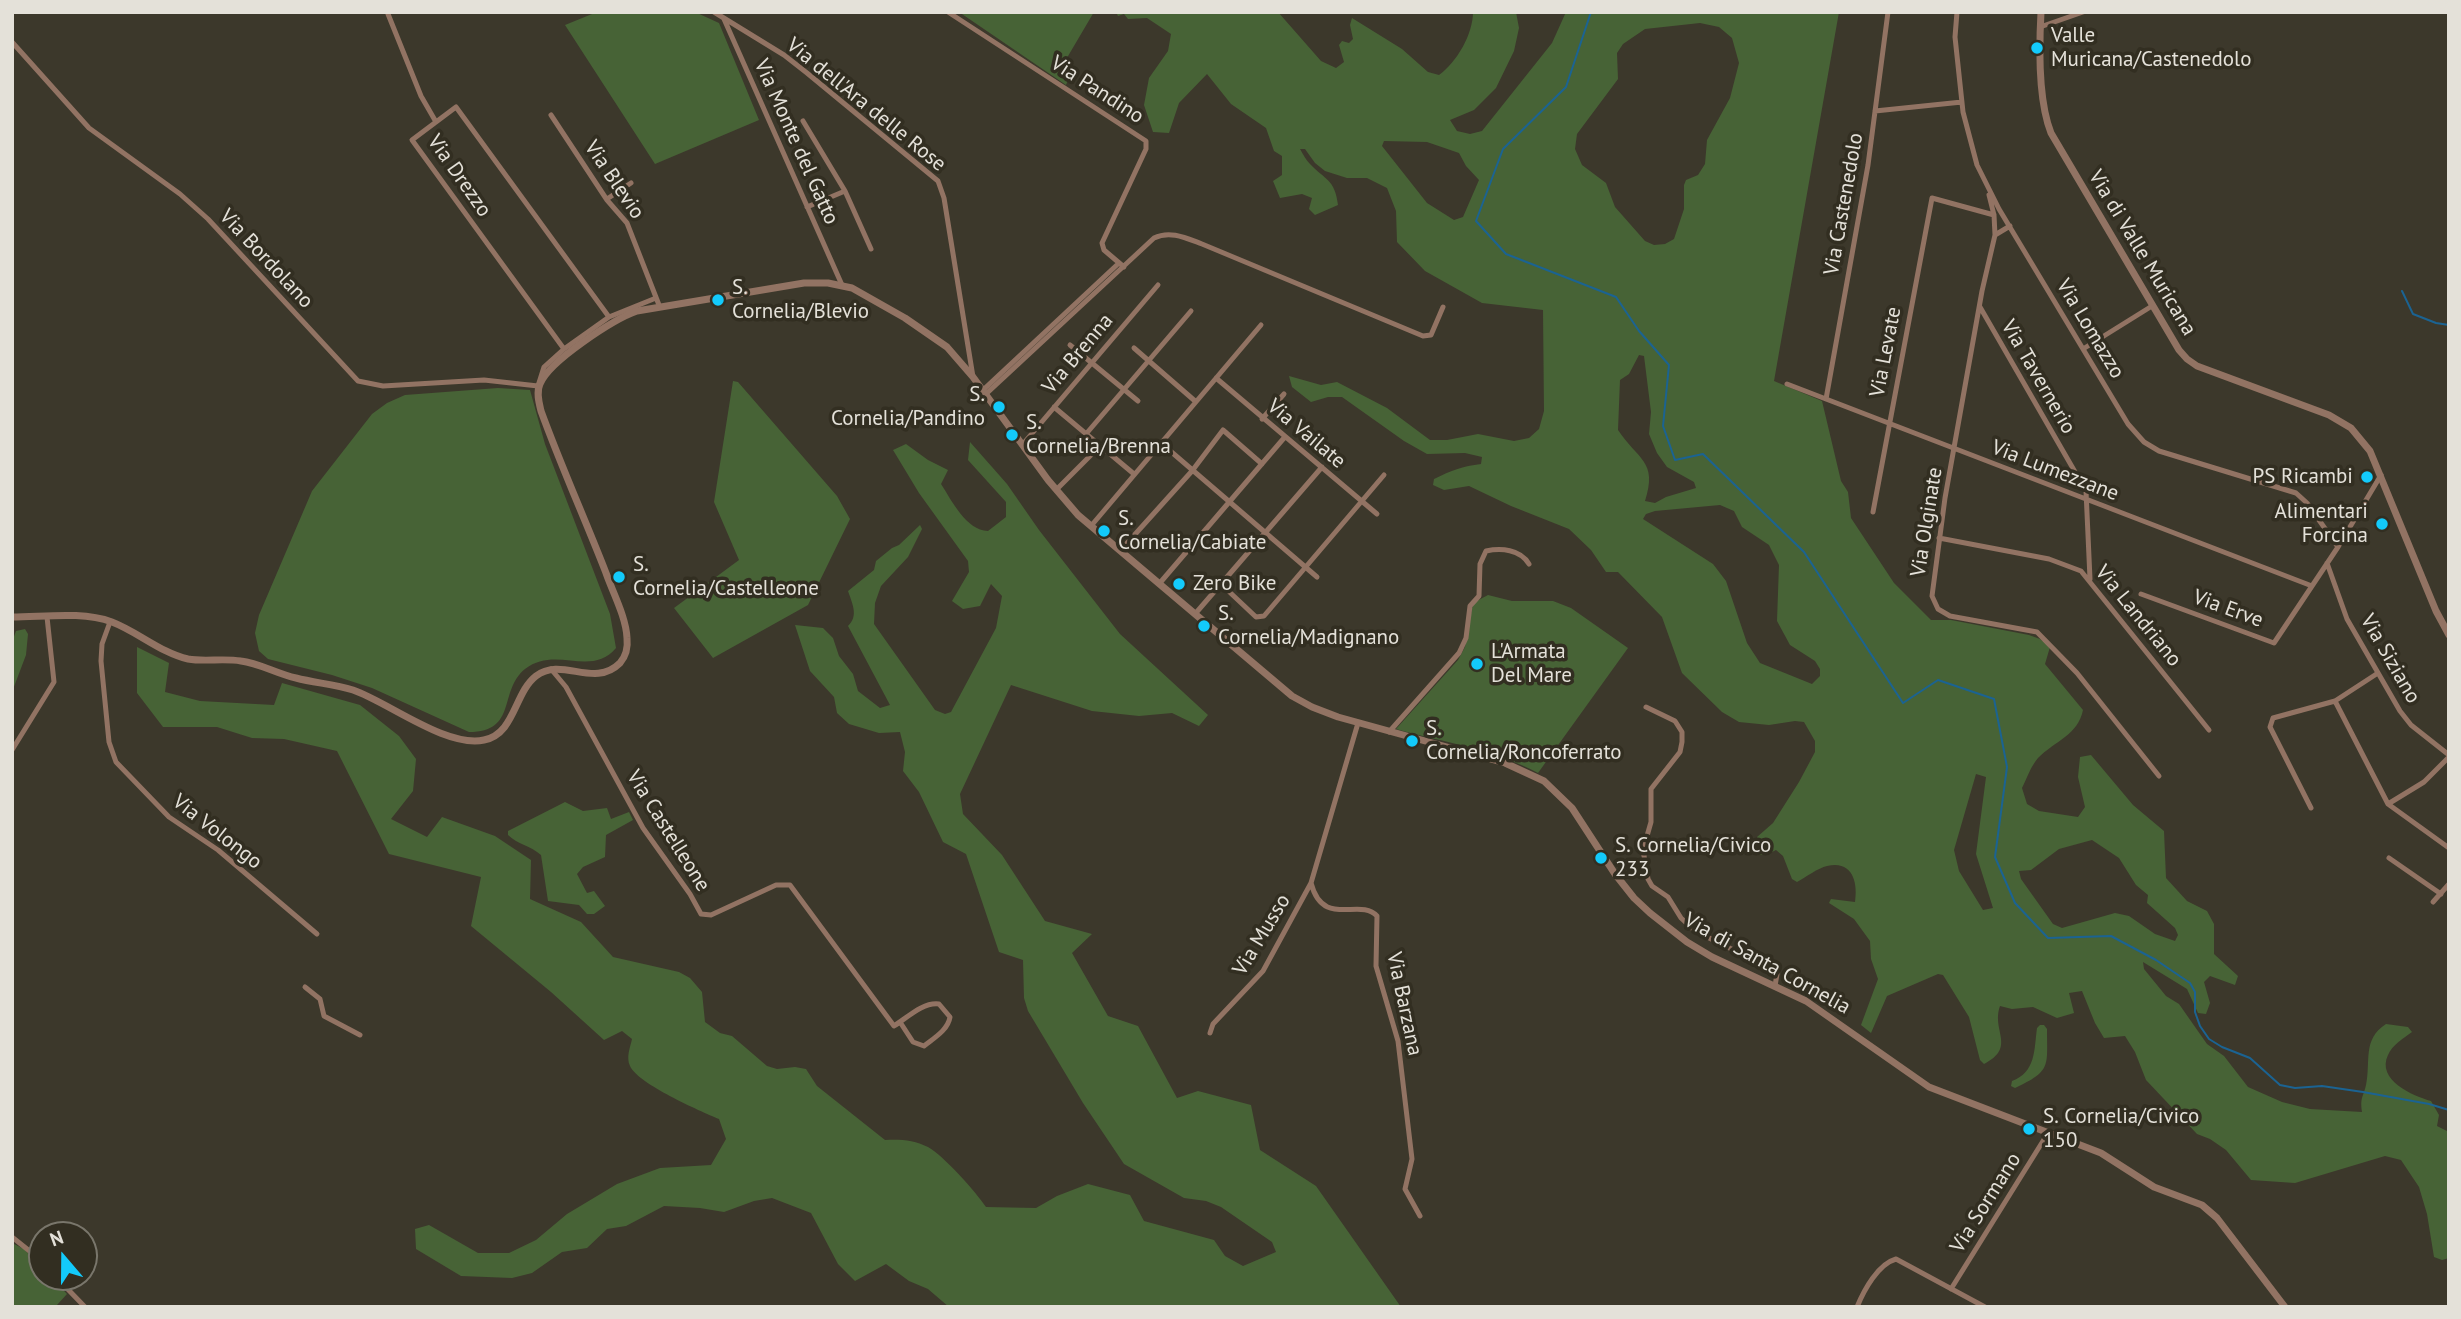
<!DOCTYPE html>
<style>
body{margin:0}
#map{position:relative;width:2461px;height:1319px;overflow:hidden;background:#3c382b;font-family:"PT Sans",sans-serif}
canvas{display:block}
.frame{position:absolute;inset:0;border:14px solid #e4e1d9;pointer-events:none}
.north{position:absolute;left:28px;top:1221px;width:70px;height:70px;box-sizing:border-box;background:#322e21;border:2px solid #79766b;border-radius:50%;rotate:340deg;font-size:19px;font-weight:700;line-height:28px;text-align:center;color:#e4e1d9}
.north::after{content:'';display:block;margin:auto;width:24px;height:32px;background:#13cafb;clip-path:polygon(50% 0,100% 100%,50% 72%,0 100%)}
</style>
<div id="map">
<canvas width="2461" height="1319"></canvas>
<div class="frame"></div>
<div class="north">N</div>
</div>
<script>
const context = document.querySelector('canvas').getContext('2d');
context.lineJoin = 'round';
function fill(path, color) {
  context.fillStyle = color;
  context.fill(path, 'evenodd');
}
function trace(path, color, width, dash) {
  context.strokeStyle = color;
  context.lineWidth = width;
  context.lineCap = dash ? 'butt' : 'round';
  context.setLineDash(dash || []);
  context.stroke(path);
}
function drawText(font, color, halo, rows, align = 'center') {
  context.font = font + ' "PT Sans",sans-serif';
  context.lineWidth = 7;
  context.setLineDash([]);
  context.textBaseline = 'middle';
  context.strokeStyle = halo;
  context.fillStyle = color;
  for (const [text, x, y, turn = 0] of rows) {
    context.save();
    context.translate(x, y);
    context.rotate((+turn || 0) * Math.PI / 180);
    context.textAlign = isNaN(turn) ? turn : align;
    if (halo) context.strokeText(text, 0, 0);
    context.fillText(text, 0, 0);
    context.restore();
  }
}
fill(new Path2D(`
 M597 12H695L719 23 759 120 655 164 565 25Z
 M959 12H1094L1061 68 1068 80 1066 85Z
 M1116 12H1278L1321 61 1336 68 1344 62 1339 45 1342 41 1349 43 1353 39 1350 25 1352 18 1402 49 1428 72 1439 75C1457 62 1473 34 1473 12H1516L1519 28 1514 51 1496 88 1474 110 1450 120 1457 131 1470 134 1482 131 1552 43 1566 12H1839L1774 381 1822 401 1841 481 1848 492 1851 518 1894 583 1931 620H1951L2029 635 2040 639 2050 647 2045 664 2083 710C2078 735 2055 741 2038 758 2031 766 2027 778 2022 788L2027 804 2039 811 2078 817 2085 807 2078 777 2080 757 2091 755 2133 805 2164 831 2166 878 2187 901 2207 911 2214 924V954L2238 976 2235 985 2210 976 2204 982 2210 1003 2206 1014 2198 1013 2187 989 2143 962 2144 969 2166 996 2179 1004 2207 1044 2224 1056 2248 1087 2282 1102 2310 1109 2362 1112C2360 1097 2363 1098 2366 1085 2371 1062 2362 1039 2386 1024L2408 1027 2412 1032C2404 1038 2392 1045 2388 1055 2376 1080 2413 1096 2431 1101L2439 1115 2437 1126 2449 1132V1258L2442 1260 2434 1257 2427 1214 2419 1187 2401 1160 2385 1156 2295 1183 2251 1180 2226 1150 2210 1139 2197 1134 2146 1080 2135 1052 2125 1036 2104 1038 2095 1023 2082 991 2069 993 2074 1013 2057 1018 2033 1007 2012 1009 2000 1006C1991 1031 2017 1047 1984 1064L1980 1060 1969 1017 1943 975 1938 974 1887 996 1871 1033 1861 1025 1878 979 1871 959 1870 941 1854 919 1829 903 1831 899 1855 902C1858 883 1853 860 1827 866 1818 868 1806 877 1797 882L1792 879 1783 856 1776 850 1766 855H1759L1757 837 1773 823 1799 782 1815 752V741L1804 722 1795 721 1769 725 1739 722 1722 712 1682 673 1662 617 1618 572H1606L1591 550 1569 529 1511 506 1469 486 1444 490 1433 485 1434 479C1450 471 1463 466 1481 464L1482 457 1465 453 1427 454 1404 441 1342 397H1328L1311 402 1292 387 1289 376 1321 385 1337 382 1387 408 1430 440H1447L1478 434 1514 441 1529 438 1539 429 1544 411 1543 310 1482 303 1425 271 1397 242 1396 211 1387 188 1367 178H1347L1325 171 1315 163 1305 149H1300C1303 154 1306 160 1310 164 1325 180 1335 179 1338 205L1315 215 1309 209 1312 198 1302 194 1280 198 1273 181 1282 175V156L1274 151 1266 128 1231 104 1207 74 1179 103 1169 133 1153 132 1144 105 1149 78 1168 51 1171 34 1147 18 1128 19 1124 14 1118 16ZM1700 23 1719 27 1732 38 1739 63 1730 98 1707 140 1705 164 1698 175 1686 180 1684 185V209L1674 239 1665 244 1654 245 1645 241 1615 207 1606 183 1582 165 1575 149 1577 134 1618 79 1617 53 1623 44 1645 29ZM1384 141 1427 142 1459 153 1466 166 1479 180 1463 217 1454 220 1427 203 1382 146ZM1639 355 1644 356 1651 412 1649 434 1657 453 1667 467 1694 482 1696 488 1666 497 1655 503 1645 501C1658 461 1638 460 1618 430L1620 380 1629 374ZM1720 505 1734 511 1742 527 1769 545 1779 565 1777 621 1790 645 1815 661 1820 669V676L1812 684 1760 663 1747 643 1726 581 1713 564 1643 519 1646 514 1655 511ZM1976 774 1986 777 1976 854 1993 908 1983 910 1959 871 1954 850ZM2092 840 2119 858 2136 885 2148 895 2147 903 2175 928 2178 935 2175 941 2155 934 2129 916 2115 913 2062 928 2053 924 2021 879 2019 871 2031 870 2059 849Z
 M733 381 738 382 837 496 850 519 808 605 713 658 674 608 739 560 714 502Z
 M498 388 530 390 545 444 610 614 616 648C591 678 556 645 525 669 498 691 518 732 469 732L372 688 332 675 268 659 259 651 255 633 259 615 312 491 372 414 387 403 405 395Z
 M970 442 1007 484 1039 530 1120 634 1208 715 1199 726 1172 713 1139 716 1092 711 1011 685 960 794 963 814 1002 855 1045 921 1092 934 1072 953 1108 1016 1138 1026 1177 1098 1198 1091 1251 1105 1260 1150 1316 1186 1401 1307H949L928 1289 909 1281 886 1264 855 1281 838 1264 811 1213 772 1198 754 1201 724 1212 700 1208 664 1206 626 1226 607 1229 587 1248 562 1252 532 1273 512 1278 461 1276 416 1249 415 1229 429 1225 478 1253H509L536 1240 567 1214 617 1184 660 1168 711 1165 726 1139 719 1119C700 1111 638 1084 630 1066 626 1057 630 1048 632 1039L622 1031 604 1040 551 992 471 926 481 877 389 854 337 751 284 739 252 738 217 727H163L137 693V647L169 663 165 692 200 701 274 705 282 683 360 705 399 736 416 759 413 791 391 819 427 837 442 817 495 836 531 860 530 899 581 922 613 957 679 972 690 978 702 992 705 1022 720 1033 732 1036 767 1066 777 1069 795 1067 806 1069 817 1086 885 1140C900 1139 914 1140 928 1147 944 1156 976 1192 986 1207L1036 1208 1057 1196 1088 1184 1130 1195 1144 1221 1214 1240 1225 1256 1243 1266 1276 1252 1272 1242 1221 1207 1206 1201 1184 1198 1124 1164 1083 1103 1028 1011 1024 998 1023 960 999 952 966 854 943 842 919 792 903 771 905 752 900 732 879 733 849 724 837 713 834 697 810 671 795 625 823 628 833 638 839 656 853 674 858 691 880 708 890 705 848 626C859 616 852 603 848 591L874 570 876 561 892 548 899 545 920 525 922 529 908 557 881 586 875 603 874 624 935 710 945 714 951 712 996 628 1002 596 991 584 980 606 963 609 952 601 969 572 968 561 919 493 893 450 906 444 928 460 948 470 941 484C952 501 966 530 988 531L1006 517V502L968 460Z
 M1488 595 1512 601H1553L1571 608 1628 648 1538 773C1495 750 1443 742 1396 729L1458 660 1465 647 1472 608 1475 602Z
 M25 629 28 634 26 655 12 692V642L16 631Z
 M565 802 583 811 607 808 611 819 629 812 633 820 606 835 605 857 583 867 577 874 587 893 594 891 605 906 594 914H587L579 905 548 901 541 855C531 846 517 844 508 835V831Z
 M2040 1025H2044L2047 1029C2047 1066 2052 1071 2015 1088L2011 1086 2012 1081C2036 1072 2034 1050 2037 1028Z
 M12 1243 24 1249 42 1268V1277H51L67 1294 57 1305 12 1307Z`), '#476336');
trace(new Path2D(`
 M1591 12 1566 87 1503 149 1476 221 1506 254 1616 297 1639 331 1669 365 1663 426 1675 460 1703 454 1804 552 1903 703 1938 680 1994 699 2007 767 1995 857 2015 903 2048 938 2111 936 2156 960 2190 983 2195 992V1012L2200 1026 2209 1039 2222 1047 2250 1058 2280 1085 2295 1088 2322 1086 2363 1092 2429 1104 2449 1110
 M2402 291 2413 314 2436 323 2449 325`), '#1b6392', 2);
trace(new Path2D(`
 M714 12 784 55 807 73 938 181 944 198 973 377
 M948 12 1146 141V149L1102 243 1104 250 1124 267
 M1957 12 1955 37 1963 112 1977 165 1999 209 2128 424 2144 442 2159 451 2296 493 2307 503 2338 547
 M388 14 421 96 436 122
 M724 19 842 285
 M2040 27 2083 12
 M12 42 89 128 180 194 208 219 358 381 383 386 484 380 538 386 544 367 564 349 609 317 656 298
 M1875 111 1962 102
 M551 115 607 200 627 223 659 305
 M803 121 845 191 871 249
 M1989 195 1994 215 1995 235
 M607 199 631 183
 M807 207 845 191
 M2010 226 1995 235 1982 291 1945 498 1932 596 1938 609 1950 616 2037 632 2077 673 2159 776
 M1980 307 2086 491 2090 579
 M1070 345 1138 401
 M1134 348 1195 401
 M564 349 412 140 456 107 609 317
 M2083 349 2152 306
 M1216 378 1377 514
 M1787 384 2312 586
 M983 390 1119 263
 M986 394 1154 238C1170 230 1186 238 1202 244L1423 336 1431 335 1443 307
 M1826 399 1868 165 1888 12
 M1054 407 1134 474
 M1262 419 1284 394
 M1086 434 1191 311
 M1161 443 1317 577
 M1023 444 1158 285
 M1056 490 1100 446
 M1873 512 1932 198 1994 215
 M1091 526 1261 325
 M1939 538 2049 559 2081 571 2209 730
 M1120 551 1192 471 1223 430 1262 464
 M2327 563 2347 619 2400 711 2411 725 2449 755
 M1159 584 1284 438
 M1221 584 1256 617 1264 616 1384 475
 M2141 594 2274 643 2338 547 2381 475
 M1195 614 1322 467
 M110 622 102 644 101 661 109 742 116 762 169 817 218 850 317 934
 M551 669 566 687 643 828 690 894 701 914 711 915 776 885H790L894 1026C908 1017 923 1002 939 1004L950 1017C948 1030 934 1038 924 1046L913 1042 900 1022
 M2335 701 2388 804 2449 848
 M1646 707 1675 721 1682 732V742L1680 752 1651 789V822L1643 850 1648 879 1652 886 1668 897 1681 918 1695 931 1776 971 1777 974 1775 986
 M1358 723 1311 883C1323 929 1360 897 1377 916L1376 966 1398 1041 1412 1159 1405 1189 1420 1216
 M1389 732 1459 653 1466 638 1470 606 1479 596 1480 564 1486 551C1501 548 1520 549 1529 564
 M12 750 54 682 47 617
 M2388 804 2424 782 2449 757
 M2311 808 2270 727 2273 718 2335 701 2378 673
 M2389 858 2441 894
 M2433 902 2449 884
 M305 987 320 999 324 1016 360 1035
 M1210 1033 1213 1024 1263 971 1311 883
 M12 1237 42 1261
 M56 1277 85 1307
 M1951 1289 2048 1133
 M1857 1307C1864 1290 1878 1264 1896 1259L1985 1307`), '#927363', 5);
trace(new Path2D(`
 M2041 12C2039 48 2038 100 2051 133L2179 350 2187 359 2197 366 2329 415 2351 428 2370 451 2436 611 2449 635
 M12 617C44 617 82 611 112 622 138 632 161 653 188 659 205 662 223 658 241 661 259 663 277 674 296 678 315 683 334 684 353 690 388 702 446 748 484 740 515 734 514 693 536 676 562 656 594 689 620 663 626 656 628 647 627 638 626 617 613 593 606 573 585 519 561 466 541 411 539 403 536 392 540 384 549 361 614 319 637 311L804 283H828L852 288 905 318 947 347 973 377 1048 480 1078 515 1292 696 1312 707 1338 717 1505 763 1544 781 1572 808 1615 874 1634 898 1650 913 1687 942 1712 957 1806 1001 1929 1087 2101 1153 2154 1187 2202 1205 2217 1218 2285 1307`), '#927363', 7);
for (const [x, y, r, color] of [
 [2037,48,7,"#13cafb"],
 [718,300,7,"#13cafb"],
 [999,407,7,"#13cafb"],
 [1012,435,7,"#13cafb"],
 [2367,477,7,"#13cafb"],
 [2382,524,7,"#13cafb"],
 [1104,531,7,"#13cafb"],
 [619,577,7,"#13cafb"],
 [1179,584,7,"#13cafb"],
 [1204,626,7,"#13cafb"],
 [1477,664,7,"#13cafb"],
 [1412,741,7,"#13cafb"],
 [1601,858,7,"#13cafb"],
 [2029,1129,7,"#13cafb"]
]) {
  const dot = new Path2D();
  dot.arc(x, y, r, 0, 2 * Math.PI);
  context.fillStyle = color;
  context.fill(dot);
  trace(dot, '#322e21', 2.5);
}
drawText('21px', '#e4e1d9', '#322e21', [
 ["Valle",2051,36],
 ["Muricana/Castenedolo",2051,60],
 ["S.",732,288],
 ["Cornelia/Blevio",732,312],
 ["S.",985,395,"right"],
 ["Cornelia/Pandino",985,419,"right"],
 ["S.",1026,423],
 ["Cornelia/Brenna",1026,447],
 ["PS Ricambi",2353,477,"right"],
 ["Alimentari",2368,512,"right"],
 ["Forcina",2368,536,"right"],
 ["S.",1118,519],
 ["Cornelia/Cabiate",1118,543],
 ["S.",633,565],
 ["Cornelia/Castelleone",633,589],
 ["Zero Bike",1193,584],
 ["S.",1218,614],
 ["Cornelia/Madignano",1218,638],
 ["L'Armata",1491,652],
 ["Del Mare",1491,676],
 ["S.",1426,729],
 ["Cornelia/Roncoferrato",1426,753],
 ["S. Cornelia/Civico",1615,846],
 ["233",1615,870],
 ["S. Cornelia/Civico",2043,1117],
 ["150",2043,1141]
], 'left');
drawText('21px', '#e4e1d9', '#322e21', [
 ["Via Pandino",1097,90,33],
 ["Via dell'Ara delle Rose",866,105,39],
 ["Via Monte del Gatto",796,142,66],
 ["Via Drezzo",459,176,55],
 ["Via Blevio",614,180,56],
 ["Via Castenedolo",1844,204,-80],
 ["Via di Valle Muricana",2142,253,59],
 ["Via Bordolano",266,259,47],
 ["Via Lomazzo",2090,329,59],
 ["Via Levate",1886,352,-79],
 ["Via Brenna",1078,354,-50],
 ["Via Tavernerio",2038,377,60],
 ["Via Vailate",1306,434,40],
 ["Via Lumezzane",2055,471,21],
 ["Via Olginate",1927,522,-81],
 ["Via Erve",2228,609,20],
 ["Via Landriano",2138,616,51],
 ["Via Siziano",2390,659,60],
 ["Via Castelleone",668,831,58],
 ["Via Volongo",217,832,38],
 ["Via Musso",1262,935,-59],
 ["Via di Santa Cornelia",1767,964,29],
 ["Via Barzana",1404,1004,78],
 ["Via Sormano",1986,1203,-58]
]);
</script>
